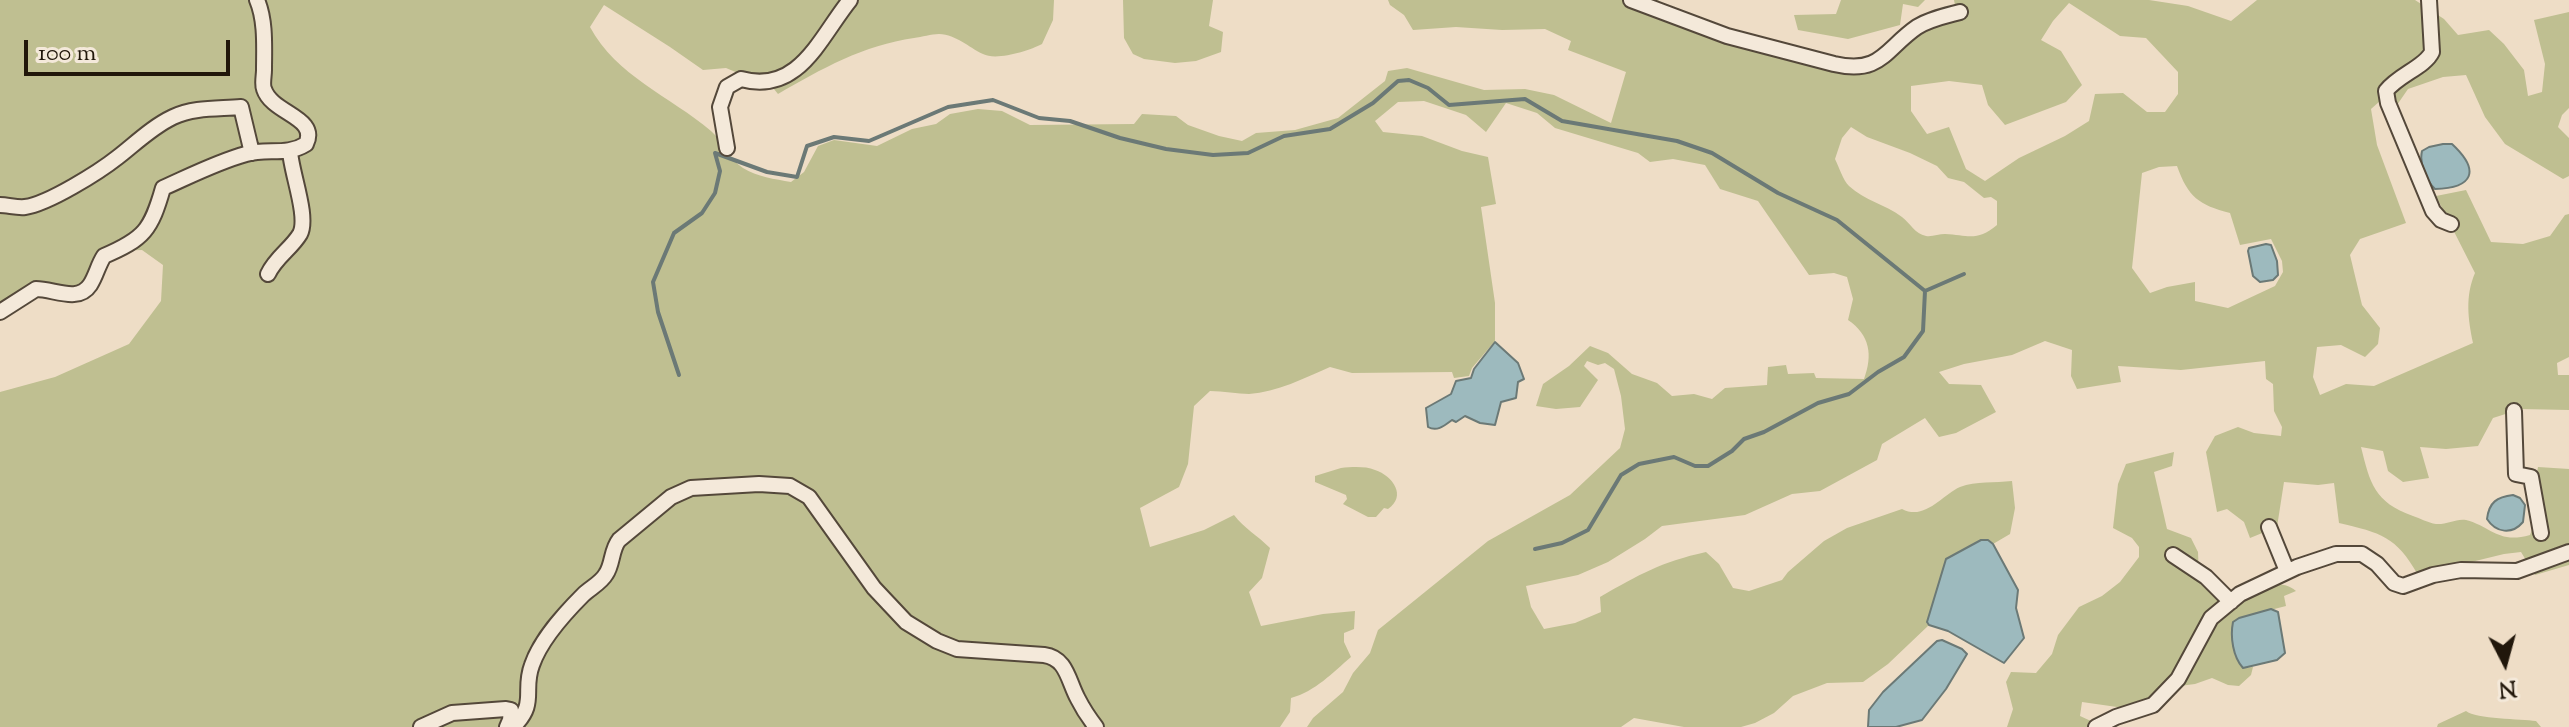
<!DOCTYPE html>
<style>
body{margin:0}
#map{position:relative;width:2569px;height:727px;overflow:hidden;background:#eeddc6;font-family:"Sorts Mill Goudy",serif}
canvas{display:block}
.north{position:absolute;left:2465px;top:623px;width:80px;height:80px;-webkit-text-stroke:6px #f4e9da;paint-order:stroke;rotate:174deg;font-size:22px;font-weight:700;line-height:32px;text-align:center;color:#21170b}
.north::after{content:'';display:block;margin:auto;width:28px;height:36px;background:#21170b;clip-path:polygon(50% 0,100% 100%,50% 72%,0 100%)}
.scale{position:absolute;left:24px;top:40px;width:206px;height:36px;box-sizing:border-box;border:4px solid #21170b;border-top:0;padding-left:10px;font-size:24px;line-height:28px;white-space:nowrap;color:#21170b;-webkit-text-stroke:6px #f4e9da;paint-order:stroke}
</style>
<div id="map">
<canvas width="2569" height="727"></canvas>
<div class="north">N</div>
<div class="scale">100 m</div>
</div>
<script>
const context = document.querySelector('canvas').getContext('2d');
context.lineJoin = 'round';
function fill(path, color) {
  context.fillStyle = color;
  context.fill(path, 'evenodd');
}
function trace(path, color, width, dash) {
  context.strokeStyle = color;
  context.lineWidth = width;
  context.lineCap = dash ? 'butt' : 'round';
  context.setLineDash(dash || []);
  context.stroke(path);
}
fill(new Path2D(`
 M0 0H1054L1053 20 1042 44C1029 51 996 61 983 54 968 47 957 35 939 34 931 34 922 37 914 38 864 45 821 69 778 94L765 78 745 76 726 68 703 70 670 47 604 5 590 27C616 76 670 96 711 131 723 141 730 160 743 168 757 177 775 179 791 182L804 172 818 146 834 140 877 146 912 129 936 124 950 114 978 109 1002 111 1030 125 1134 124 1142 114 1176 116 1188 125 1219 136 1242 141 1256 133 1295 130 1338 118 1385 81 1388 71 1407 68 1484 90 1525 89 1554 95 1611 123 1626 72 1568 50 1571 41 1545 29 1502 30 1456 27 1413 30 1404 15 1390 5 1388 0H1658L1667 12 1831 68 1884 59 1938 22 1957 16 1954 0H2149L2188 6 2231 21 2257 0H2415L2444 19 2458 35 2489 30 2504 44 2524 70 2528 96 2542 92 2545 64 2534 20 2569 12V108L2562 115 2558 127 2569 138V176L2563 179 2505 144 2485 117 2466 75 2443 77 2408 89 2397 105 2380 101 2371 109 2377 145 2406 223 2360 239 2350 255 2362 305 2380 328 2378 344 2365 357 2341 345 2317 347 2313 377 2320 395 2346 384 2374 386 2473 343C2468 319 2465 296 2475 273L2436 196 2466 190 2491 242 2523 244 2550 236 2565 215 2569 214V357L2557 363 2558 375H2569V410L2521 409 2493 418 2478 446 2446 449 2420 447 2429 478 2403 482 2388 471 2383 451 2361 447C2370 483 2374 502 2413 516 2420 518 2428 523 2436 524 2446 525 2457 518 2466 520 2492 527 2498 544 2530 535 2542 508 2532 494 2538 467L2569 469V565L2535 575 2521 552 2504 554 2418 575C2396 536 2381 533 2339 523L2334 483 2318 485 2284 482 2277 527 2250 538 2244 522 2227 509 2217 512 2206 452 2215 436 2238 427 2254 433 2281 436 2282 427 2274 411 2273 384 2266 379 2265 361 2181 370 2118 366 2121 382 2077 389 2071 376 2072 350 2045 341 2012 355 1964 364 1939 372 1949 384 1981 385 1996 412 1956 433 1939 437 1925 418 1882 444 1877 460 1820 491 1792 494 1745 515 1662 526 1645 539 1608 562 1578 575 1526 586 1531 607 1544 629 1575 623 1601 612 1600 597C1640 574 1661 562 1706 552L1719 564 1733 588 1749 591 1782 580 1788 572 1824 541 1847 528 1902 509C1925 521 1942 495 1960 487 1976 481 1995 483 2012 481L2015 508 2010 534 1993 544 1981 540 1946 559 1927 622 1929 625 1888 664 1863 682 1827 683 1793 696 1774 713 1755 723 1741 727H1684L1634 718 1621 727H1307L1313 718 1343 692 1353 673 1370 653 1378 630 1488 541 1570 495 1620 448 1625 429 1621 396 1614 369 1605 363 1598 365 1587 361 1584 366 1598 380 1580 407 1556 409 1536 406 1543 384 1569 366 1590 346 1608 353 1632 374 1657 383 1672 396 1694 394 1712 399 1725 388 1767 385 1768 367 1786 365 1788 374 1814 373 1816 378 1864 379C1873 355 1870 335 1848 320L1853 299 1847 277 1834 273 1809 275 1758 201 1720 189 1705 165 1673 159 1650 162 1638 153 1555 128 1537 113 1506 103 1486 132 1466 115 1424 101 1398 102 1375 121 1383 132 1422 136 1462 151 1488 157 1496 204 1481 207 1495 303V341L1472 368 1469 376 1454 378 1452 372 1352 373 1330 367C1305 378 1277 392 1249 394 1238 394 1223 391 1210 391L1194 406 1188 464 1179 487 1140 508 1150 547 1204 530 1234 515C1244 528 1258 536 1270 548L1262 578 1249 592 1261 626 1323 614 1355 611 1354 629 1344 633V642L1351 657C1332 673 1316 691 1291 698L1290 712 1280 727H0V392L55 377 129 344 161 301 163 265 142 250 110 251 83 289 45 287 0 309ZM2069 3 2120 36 2146 38 2178 72V94L2165 112H2147L2123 93 2095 94 2089 121 2065 136 2019 158 1985 181 1966 169 1949 127 1927 134 1911 111V86L1949 81 1982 85 1988 105 2005 125 2066 102 2082 85 2061 51 2041 40 2053 21ZM1851 127 1867 137 1910 153 1937 166 1948 178 1964 182 1984 198 1991 197 1997 201V225C1977 242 1968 235 1945 234 1939 234 1932 237 1926 236 1915 234 1910 223 1902 217 1885 204 1865 201 1849 186 1843 180 1839 167 1835 159L1842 138ZM2177 166C2188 197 2199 205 2230 213L2240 245 2271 239 2282 261 2283 272 2275 286 2228 308 2195 301V282L2167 287 2150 293 2132 268 2142 173 2159 167Z
 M1123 0H1213L1209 26 1223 32 1221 52 1196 61 1175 63 1144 59 1133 54 1124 38Z
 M1841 0H1925L1918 7 1903 4 1900 25 1848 39 1798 30 1794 15 1836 14Z
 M2174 452 2172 466 2154 472 2167 529 2191 538 2198 552 2199 577 2222 596C2244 590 2276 575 2296 591L2284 596 2286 606 2239 618 2233 622C2230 637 2233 657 2243 668L2253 667 2251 675 2239 686 2228 685 2212 678 2195 684 2164 688 2150 703 2131 709 2082 702 2080 716 2104 727H2007L2013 709 2006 682 2011 672 2036 673 2052 654 2058 635 2079 607 2102 596 2120 582 2139 557V547L2132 538 2113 528 2118 484 2126 464Z
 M1341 468C1352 467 1365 466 1375 470 1393 476 1407 496 1388 509L1384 508 1376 517H1368L1343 504 1347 499 1346 495 1315 482V476Z
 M2466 711C2476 719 2521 719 2536 721L2541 727H2437L2438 724Z`), '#bfbf91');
const water = new Path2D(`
 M2443 144H2452C2481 171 2473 188 2435 189 2426 180 2419 164 2422 151L2429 147Z
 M2266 244 2271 245 2277 261 2278 275 2273 280 2260 282 2253 276 2248 251 2249 248Z
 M1495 342 1518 363 1524 379 1518 382 1516 398 1501 402 1495 425 1480 423 1465 416 1456 422 1452 420C1444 426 1437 432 1428 427L1426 408 1451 394 1456 381 1471 378 1474 369Z
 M2513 495 2520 498 2525 505 2523 522C2512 535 2496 533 2487 519 2489 502 2497 497 2513 495Z
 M1981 540H1988L1993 544 2018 590 2016 608 2024 638 2004 663 1948 631 1929 625 1927 622 1946 559Z
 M2271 609 2278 612 2285 653 2277 660 2243 668C2233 657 2230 637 2233 622L2239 618Z
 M1942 640 1962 649 1967 654 1946 689 1922 720 1896 727H1868L1869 710 1883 692 1937 641Z`);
fill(water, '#9dbabe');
trace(water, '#6b7976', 2);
trace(new Path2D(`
 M679 375 658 312 653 282 674 233 702 213 715 193 720 171 715 153 767 172 797 177 807 146 834 137 869 141 948 107 993 100 1039 118 1070 121 1120 138 1166 149 1213 155 1248 153 1284 136 1330 129 1373 103 1398 81 1409 80 1428 88 1449 105 1525 99 1562 121 1677 141 1712 153 1778 193 1837 220 1925 291
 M1535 549 1562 543 1588 530 1621 475 1639 464 1674 457 1695 466H1708L1732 451 1744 439 1764 432 1818 403 1849 394 1878 372 1904 357 1923 331 1925 291 1964 274`), '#6b7976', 4);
const street = new Path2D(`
 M1631 0 1727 36 1834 64C1881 75 1885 49 1917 27 1930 19 1945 16 1960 12
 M2429 0 2432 52C2425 67 2398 75 2386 91L2388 103 2433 211 2441 220 2451 224
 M727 148 720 107 727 87 741 79C799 95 820 37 850 0
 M0 205C8 205 17 208 25 207 48 204 99 172 118 157 136 143 152 127 173 117 194 107 218 109 241 107L252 153
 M268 274C276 257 291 249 300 234 309 217 291 172 290 151
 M0 312 36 289C54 289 78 303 90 285 96 276 98 265 104 256 144 239 151 230 163 188 190 176 217 162 246 154 267 148 287 156 306 144 319 117 272 114 264 89 262 84 264 76 264 70 264 48 266 21 257 0
 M2514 411 2516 474 2531 477 2541 533
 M2269 527 2287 571
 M2173 555 2206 577 2231 602
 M421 727 452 713 506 709 511 710 510 720 507 727
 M513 727C538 703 522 691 532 665 541 639 564 614 583 595 590 588 601 583 606 574 613 564 611 550 619 540L671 497 691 488 759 484 790 486 809 497 874 588 906 622 937 641 957 649 1044 655C1067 658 1068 681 1078 699 1083 709 1089 718 1096 727
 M2096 727 2116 717 2153 705 2178 679 2211 618 2240 594 2297 567 2336 554H2362L2377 564 2394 583 2403 586 2433 575 2461 570 2517 571 2569 552`);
trace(street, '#54483a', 18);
trace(street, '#f4e9da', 14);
</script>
